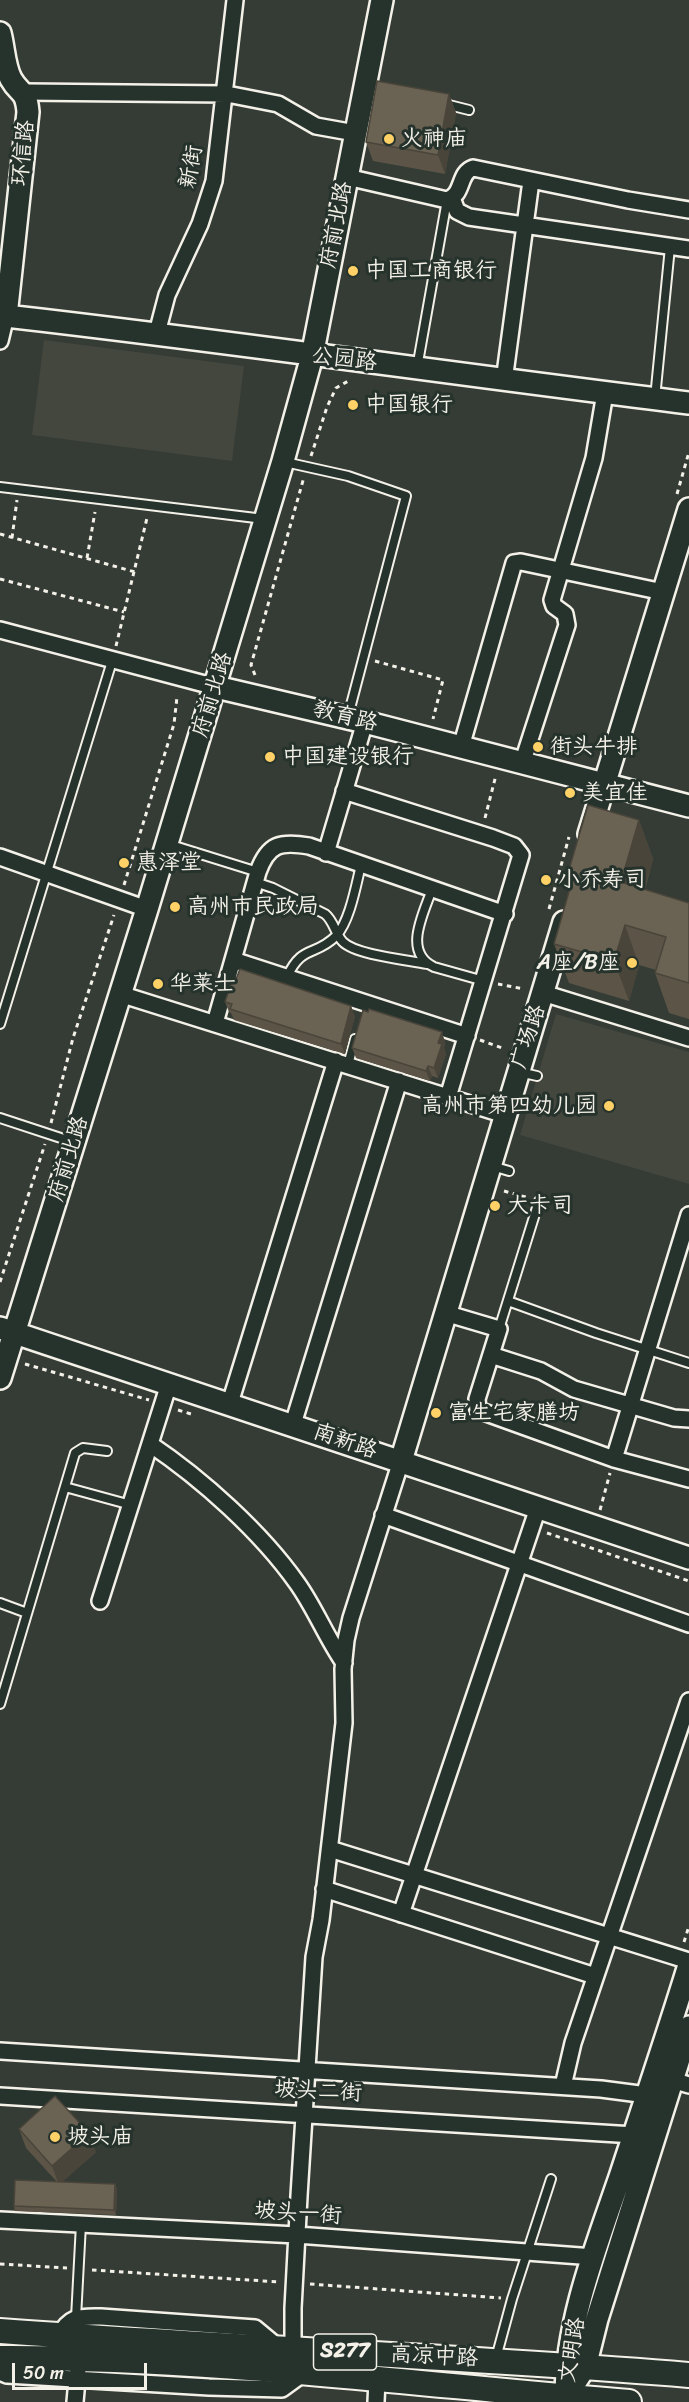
<!DOCTYPE html>
<meta charset="utf-8">
<style>
body{margin:0}
#map{position:relative;width:689px;height:2402px;overflow:hidden;background:#343c35;font-family:Sriracha,sans-serif}
canvas{display:block}
.scale{position:absolute;left:12px;top:2363px;width:135px;height:27px;box-sizing:border-box;border:3px solid #f4f1e8;border-top:0;padding-left:8px;font-size:18px;line-height:21px;white-space:nowrap;color:#f4f1e8;-webkit-text-stroke:4px #26332d;paint-order:stroke}
</style>
<div id="map">
<canvas width="689" height="2402"></canvas>
<div class="scale">50 m</div>
</div>
<script>
const context = document.querySelector('canvas').getContext('2d');
context.lineJoin = 'round';
function fill(path, color) {
  context.fillStyle = color;
  context.fill(path, 'evenodd');
}
function trace(path, color, width, dash) {
  context.strokeStyle = color;
  context.lineWidth = width;
  context.lineCap = dash ? 'butt' : 'round';
  context.setLineDash(dash || []);
  context.stroke(path);
}
function drawText(font, color, halo, rows, align = 'center') {
  context.font = font + ' Sriracha,"LXGW WenKai TC",sans-serif';
  context.lineWidth = 6;
  context.setLineDash([]);
  context.textBaseline = 'middle';
  context.strokeStyle = halo;
  context.fillStyle = color;
  for (const [text, x, y, turn = 0] of rows) {
    context.save();
    context.translate(x, y);
    context.rotate((+turn || 0) * Math.PI / 180);
    context.textAlign = isNaN(turn) ? turn : align;
    if (halo) context.strokeText(text, 0, 0);
    context.fillText(text, 0, 0);
    context.restore();
  }
}
fill(new Path2D(`
 M44 340 244 366 232 461 32 435Z
 M556 1014 689 1052V1184L520 1135Z`), '#44473e');
const lane = new Path2D(`
 M445 104 469 110
 M417 368 447 200
 M655 398 670 247
 M285 462 348 476 406 496 348 716
 M0 487 264 519
 M168 844 258 872
 M255 882 273 888 325 914C334 921 335 934 343 942 356 955 408 960 427 964
 M432 889C424 913 402 952 434 967L484 981
 M287 977C302 944 315 957 336 936 350 921 356 885 361 865
 M0 1024 113 658
 M348 1065 355 1039
 M519 1072 537 1076
 M0 1118 73 1142
 M492 1166 509 1171
 M508 1301 596 1333 689 1363
 M499 1329 539 1201
 M65 1487 131 1505
 M0 1603 27 1613
 M0 1704 75 1453 83 1448 107 1451
 M76 2318 81 2224
 M496 2358 512 2299 551 2179`);
const street = new Path2D(`
 M24 92 227 94 278 104 316 126 355 133
 M347 177 447 200C464 195 458 173 473 168L628 200 689 210
 M452 198 457 211 469 217 689 249
 M0 316H6L0 341
 M157 333 167 295 200 224 214 181 235 0
 M504 381 531 181
 M0 630 216 687
 M461 747 514 563 521 562 663 592
 M522 764 567 625 565 614 554 606 552 600 594 458 605 393
 M344 791 493 838 514 846 521 855 448 1097
 M326 853 365 722
 M0 857 147 909
 M233 960 467 1036
 M543 993 689 1038
 M120 994 505 1115
 M215 1023 258 872C268 844 280 841 309 846L505 914
 M445 1313 499 1329 477 1399 478 1410 614 1459 689 1479
 M491 1355 541 1371 574 1389 674 1418 689 1419
 M230 1403 336 1061
 M293 1424 399 1081
 M150 1444C202 1479 261 1532 297 1583 315 1608 326 1637 344 1663
 M614 1459 689 1215
 M383 1515 689 1624
 M100 1601 169 1384
 M330 1849 689 1961
 M324 1889 595 1976
 M401 1914 538 1508
 M0 2051 601 2089 647 2095
 M672 2080 689 2085
 M563 2086 573 2043 689 1701
 M0 2096 634 2135
 M0 2220 297 2235 594 2257
 M59 2336C70 2315 80 2317 101 2317L255 2328 279 2348
 M293 2349V2308L299 2196 314 1957 321 1920 344 1723 343 1669 346 1640 351 1618 401 1461
 M0 2372 7 2375 209 2387 282 2389 304 2373
 M75 2402 78 2369
 M376 2402 377 2380`);
const secondary = new Path2D(`
 M0 33C4 48 4 66 11 79 20 95 26 89 28 112L6 316C234 342 461 375 689 403
 M216 687 365 722 689 806
 M589 834 689 509
 M0 1328 689 1558
 M0 1378 147 909 283 461 312 356 382 0
 M401 1461 564 922
 M576 2381 585 2367 597 2319 689 2027
 M566 2397C566 2322 596 2247 620 2177 643 2107 667 2036 689 1965`);
const primary = new Path2D(`
 M0 2331C230 2348 459 2356 689 2375
 M0 2358C210 2357 420 2385 629 2402`);
trace(lane, '#f4f1e8', 12);
trace(street, '#f4f1e8', 20);
trace(secondary, '#f4f1e8', 26);
trace(primary, '#f4f1e8', 28);
trace(new Path2D(`
 M311 456 327 407 336 388 350 380
 M677 494 689 452
 M0 534 135 572
 M12 538 17 500
 M87 558 95 512
 M0 579 124 612
 M116 646 147 518
 M375 661 443 680 433 719
 M255 675 251 665 304 477
 M485 818 496 775
 M124 885 174 724 177 697
 M549 909 569 837
 M498 984 524 989
 M480 1040 505 1049
 M51 1123 73 1038 114 915
 M504 1191 529 1198
 M0 1282 45 1144
 M25 1364 149 1400
 M178 1410 191 1414
 M600 1510 610 1473
 M547 1533 689 1581
 M684 1942 689 1926
 M0 2264 67 2268
 M92 2270 280 2282
 M310 2284 501 2298`), '#f4f1e8', 3, [4.5, 4.5]);
trace(lane, '#26332d', 8);
trace(street, '#26332d', 15);
trace(secondary, '#26332d', 21);
trace(primary, '#26332d', 24);
fill(new Path2D(`
 M449 94 456 113 445 174 373 161 366 142Z
 M639 820 653 859 645 890 689 903V1019L669 1013 655 973 656 970 639 965 629 1001 569 983 554 944 572 883 568 873Z
 M225 1002 355 1016 345 1054 234 1020 231 1013 229 1012Z
 M445 1042 444 1048 446 1054 438 1078 432 1076 430 1081 356 1058 352 1048Z
 M19 2129 96 2152 62 2182 115 2184 117 2189 116 2215 15 2211 14 2206 57 2182 26 2148Z`), '#5b5447');
fill(new Path2D(`
 M449 94 456 113 445 174 438 155Z
 M639 820 653 859 635 922 621 882Z
 M625 925 639 965 629 1001 614 961Z
 M351 1006 355 1016 345 1054 341 1044Z
 M442 1032 445 1042 444 1048 446 1054 438 1078 434 1068 438 1043Z
 M428 1066 432 1076 430 1081 426 1071Z
 M89 2133 96 2152 59 2185 52 2166Z
 M115 2184 117 2189 116 2215 114 2210Z`), '#4a453a');
const building = new Path2D(`
 M377 81 449 94 438 155 366 142Z
 M588 805 639 820 621 882 689 903V983L655 973 666 937 625 925 614 961 554 944 574 874 568 873Z
 M240 969 351 1006 341 1044 230 1009 232 1004 225 1002 233 978 236 979Z
 M369 1009 442 1032 438 1043 442 1044 434 1068 428 1066 426 1071 352 1048 363 1010 368 1012Z
 M55 2096 89 2133 52 2166 19 2129Z
 M15 2180 115 2184 114 2210 14 2206Z`);
fill(building, '#6a6253');
trace(building, '#4a453a', 1.5);
for (const [x, y, r, color] of [
 [389,139,6,"#ffd166"],
 [353,271,6,"#ffd166"],
 [353,405,6,"#ffd166"],
 [538,747,6,"#ffd166"],
 [270,757,6,"#ffd166"],
 [570,793,6,"#ffd166"],
 [124,863,6,"#ffd166"],
 [546,880,6,"#ffd166"],
 [175,907,6,"#ffd166"],
 [632,963,6,"#ffd166"],
 [158,984,6,"#ffd166"],
 [609,1106,6,"#ffd166"],
 [495,1206,6,"#ffd166"],
 [436,1413,6,"#ffd166"],
 [55,2137,6,"#ffd166"]
]) {
  const dot = new Path2D();
  dot.arc(x, y, r, 0, 2 * Math.PI);
  context.fillStyle = color;
  context.fill(dot);
  trace(dot, '#26332d', 2);
}
for (const [x, y, w] of [
 [345,2352,63]
]) {
  const box = new Path2D();
  box.roundRect(x - w / 2, y - 18, w, 36, 4.5);
  context.fillStyle = '#26332d';
  context.fill(box);
  trace(box, '#f4f1e8', 1.5);
}
drawText('bold 21px', '#f4f1e8', null, [
 ["S277",345,2352]
]);
drawText('22px', '#f4f1e8', '#26332d', [
 ["火神庙",401,139],
 ["中国工商银行",365,271],
 ["中国银行",365,405],
 ["街头牛排",550,747],
 ["中国建设银行",282,757],
 ["美宜佳",582,793],
 ["惠泽堂",136,863],
 ["小乔寿司",558,880],
 ["高州市民政局",187,907],
 ["A座/B座",620,963,"right"],
 ["华莱士",170,984],
 ["高州市第四幼儿园",597,1106,"right"],
 ["大卡司",507,1206],
 ["富生宅家膳坊",448,1413],
 ["坡头庙",67,2137]
], 'left');
drawText('22px', '#f4f1e8', '#26332d', [
 ["环信路",24,153,-84],
 ["新街",192,167,-80],
 ["府前北路",337,225,-79],
 ["公园路",344,360,7],
 ["府前北路",213,695,-73],
 ["教育路",345,717,14],
 ["广场路",529,1037,-72],
 ["府前北路",69,1159,-73],
 ["南新路",345,1442,19],
 ["坡头二街",318,2092,3],
 ["坡头一街",298,2214,4],
 ["文明路",573,2350,-81],
 ["高凉中路",434,2357,3]
]);
</script>
